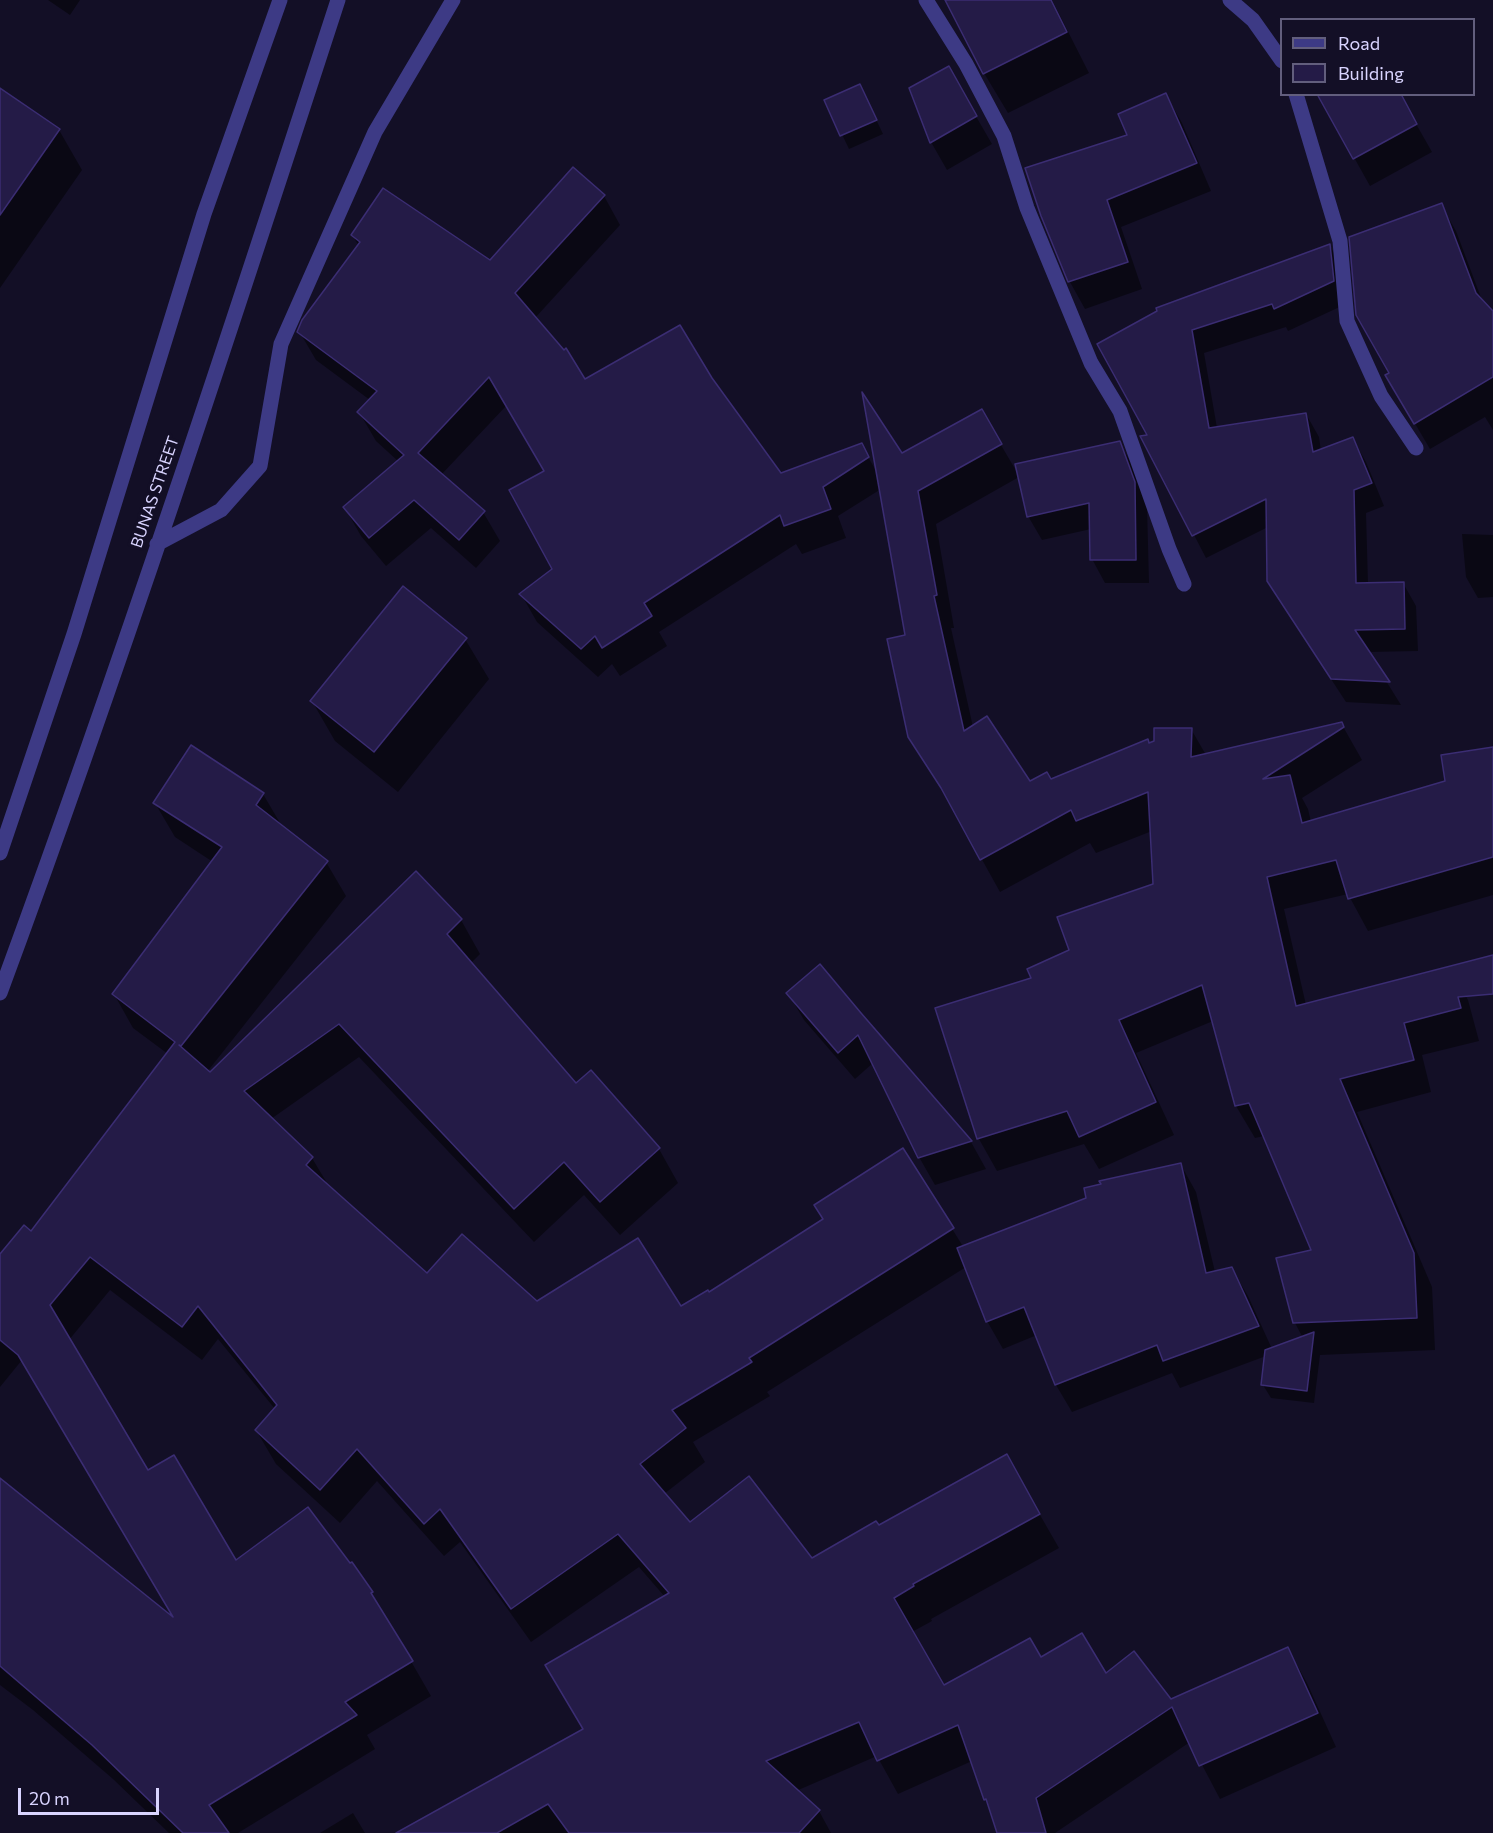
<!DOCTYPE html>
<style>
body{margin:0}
#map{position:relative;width:1493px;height:1833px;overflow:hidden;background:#130f26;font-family:Commissioner,sans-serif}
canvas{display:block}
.legend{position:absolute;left:1280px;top:18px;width:195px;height:78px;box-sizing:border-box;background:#130f26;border:2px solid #625e7d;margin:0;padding:8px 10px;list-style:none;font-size:18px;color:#d9d4ff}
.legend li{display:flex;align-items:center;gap:12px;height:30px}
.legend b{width:30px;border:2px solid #625e7d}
.scale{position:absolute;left:18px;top:1788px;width:141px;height:27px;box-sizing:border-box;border:3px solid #d9d4ff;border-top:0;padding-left:8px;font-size:18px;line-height:21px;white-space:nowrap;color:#d9d4ff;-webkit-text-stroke:4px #130f26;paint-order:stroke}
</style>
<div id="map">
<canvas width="1493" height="1833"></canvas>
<ul class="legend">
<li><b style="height:8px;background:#3d3a85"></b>Road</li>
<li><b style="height:16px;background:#241b47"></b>Building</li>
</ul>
<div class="scale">20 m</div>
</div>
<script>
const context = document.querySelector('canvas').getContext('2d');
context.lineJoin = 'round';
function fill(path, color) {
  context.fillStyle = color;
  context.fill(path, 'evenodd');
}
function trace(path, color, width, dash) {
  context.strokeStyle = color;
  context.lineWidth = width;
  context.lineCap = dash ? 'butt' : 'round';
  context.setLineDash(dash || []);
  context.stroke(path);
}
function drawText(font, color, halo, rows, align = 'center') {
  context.font = font + ' Commissioner,sans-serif';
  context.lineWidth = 6;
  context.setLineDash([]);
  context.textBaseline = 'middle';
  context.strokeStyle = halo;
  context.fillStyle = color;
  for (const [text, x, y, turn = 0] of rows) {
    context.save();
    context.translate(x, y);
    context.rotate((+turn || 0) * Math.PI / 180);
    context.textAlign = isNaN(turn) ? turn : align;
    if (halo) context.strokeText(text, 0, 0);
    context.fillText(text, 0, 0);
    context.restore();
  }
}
fill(new Path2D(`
 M48 0H80L70 15Z
 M947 0H1052L1089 73 1008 113 984 73Z
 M948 68 992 144 947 170 931 142 911 88Z
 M860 86 883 134 849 149 826 101Z
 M0 90 59 130 82 170 0 288Z
 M1399 94 1432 152 1370 186 1323 102Z
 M1166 95 1182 123 1211 191 1121 227 1142 289 1085 309 1070 282 1042 216 1129 135Z
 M604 196 620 225 535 318 584 381 710 379 781 475 861 445 878 474 901 455 981 411 1018 474 1119 442 1133 466 1147 506 1149 583H1105L1092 559 1091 529 1042 540 1028 516 1019 477 936 524 954 628H951L973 727 1030 783 1051 781 1191 729 1206 755 1341 723 1362 760 1302 798 1308 809 1311 822 1446 782 1493 749V895L1368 931 1348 894 1284 909 1306 1005 1449 968 1468 1000 1479 1041 1422 1055 1431 1092 1357 1112 1432 1287 1435 1350 1320 1355 1314 1403 1271 1398 1263 1385 1266 1356 1180 1388 1172 1373 1072 1412 1056 1385 1037 1335 1003 1349 987 1321 966 1267 767 1392 770 1396 693 1442 705 1462 664 1494 690 1524 811 1560 878 1527 1006 1456 1059 1548 931 1619 932 1621 912 1632 944 1687 1041 1659 1105 1675 1171 1701 1288 1649 1307 1683 1336 1747 1220 1799 1190 1742 1055 1833H998L972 1761 898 1794 877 1756 796 1791 819 1811 831 1833H454L584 1729 665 1597 639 1567 531 1642 460 1542 444 1556 377 1481 340 1523 276 1464 256 1430 275 1409 218 1339 202 1360 110 1290 69 1340 147 1472 236 1562 371 1592 431 1696 367 1735 375 1749 238 1833H169L113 1779 33 1710 0 1685V1480L177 1623 22 1360 0 1387V1256L31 1233 168 1054 133 1028 114 994 213 862 175 837 155 803 263 794 283 828 326 862 346 896 207 1072 210 1075 461 920 480 954 471 963 576 1085 591 1072 659 1149 678 1183 620 1235 584 1195 534 1242 359 1057 271 1119 312 1158 330 1188 427 1275 537 1303 681 1308 708 1294 824 1220 903 1150 964 1248 1181 1165 1196 1192 1215 1272 1232 1269 1248 1296 1272 1349 1303 1338 1295 1323 1313 1251 1264 1136 1255 1138 1236 1106 1213 1021 1136 1053 1174 1135 1099 1169 1084 1144 997 1171 979 1139 937 1009 1033 979 1154 885 1152 831 1096 853 1090 843 1000 892 955 811 909 737 907 636 881 489 838 516 846 538 802 554 796 544 659 632 667 646 620 676 612 664 598 677 537 622 521 594 554 570 546 471 507 405 441 475 483 512 500 541 476 568 431 528 386 566 361 536 345 508 399 462 376 441 359 412 370 400 316 360 299 331 359 246 352 235 490 262Z
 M1441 205 1456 231 1483 303 1493 313V430L1485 417 1430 449 1387 376 1391 374Z
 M1330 246 1343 268 1346 304 1288 331 1286 327 1204 353 1217 428 1306 414 1319 437 1321 451 1353 439 1366 462 1384 506 1366 513 1368 584 1403 583 1416 606 1418 651 1368 652 1401 705 1346 702 1282 604 1268 527 1206 558 1143 437 1149 436 1099 344Z
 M1462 534 1493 535V597L1478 598 1466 577Z
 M465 639 489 679 398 792 335 741 312 701Z
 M819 966 971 1142 986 1169 935 1185 919 1157 873 1063 855 1079 804 1020 788 993Z
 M353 1813 365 1833H320Z`), '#0007');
const building = new Path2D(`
 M945 0H1051L1067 32 983 74Z
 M949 66 977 116 930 143 909 88Z
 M860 84 877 120 840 136 824 100Z
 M0 88 60 129 0 215Z
 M1166 93 1197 163 1107 200 1128 262 1068 282 1041 216 1025 168 1127 135 1118 114Z
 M1317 94H1401L1417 124 1353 159Z
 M573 167 605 195 515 293 564 350 566 348 585 379 680 325 712 378 781 473 862 443 869 457 823 487 831 509 784 526 780 515 644 603 652 616 602 648 595 636 581 649 519 594 552 569 509 490 544 471 489 377 418 453 485 511 459 540 414 500 369 538 343 507 404 455 357 412 377 391 297 332 302 320 360 242 351 235 383 188 490 260Z
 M1442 203 1476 293 1493 311V377L1414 424 1385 375 1389 373 1356 315 1349 237Z
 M1330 244 1334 281 1274 309 1272 304 1192 330 1209 428 1306 413 1313 452 1353 437 1372 483 1354 490 1356 583 1404 582 1405 629 1355 630 1390 682 1331 679 1267 581 1266 499 1192 536 1140 436 1147 435 1097 344 1157 311 1156 308Z
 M862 392 902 453 982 409 1002 444 918 491 937 595 934 596 964 731 987 716 1030 781 1047 772 1051 779 1148 739 1149 743 1154 741V728H1192L1191 757 1342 722 1344 727 1263 779 1290 775 1302 823 1445 781 1441 755 1493 747V857L1348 899 1336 860 1267 877 1296 1006 1493 955V994L1458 997 1461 1008 1404 1023 1414 1060 1340 1079 1414 1253 1417 1318 1293 1323 1276 1258 1311 1250 1249 1103 1235 1106 1202 985 1119 1020 1156 1102 1079 1137 1067 1111 977 1139 935 1008 1031 978 1027 969 1069 950 1057 917 1153 884 1148 792 1076 821 1071 810 980 860 941 788 908 737 887 639 905 635Z
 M1120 441 1135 482 1136 560H1090L1089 503 1027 517 1015 464Z
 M403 586 467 638 374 752 310 701Z
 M191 745 264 793 256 805 328 861 181 1046 179 1045 210 1072 416 871 462 919 447 934 576 1083 591 1070 660 1148 600 1202 564 1162 514 1209 339 1024 244 1091 313 1157 306 1165 427 1273 462 1234 537 1301 638 1238 681 1306 708 1290 709 1292 823 1219 814 1205 903 1148 954 1228 749 1358 752 1362 672 1410 686 1428 640 1464 690 1522 749 1476 812 1558 876 1521 879 1525 1007 1454 1040 1514 913 1584 914 1586 894 1598 944 1685 1030 1638 1041 1657 1082 1633 1106 1673 1134 1651 1171 1699 1288 1647 1318 1713 1199 1766 1172 1707 1036 1798 1046 1833H997L986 1799 984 1800 958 1725 877 1761 859 1722 766 1761 820 1810 799 1833H569L548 1804 497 1833H396L583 1729 545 1665 669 1593 618 1534 511 1609 440 1509 424 1524 357 1449 320 1490 255 1430 277 1405 198 1306 182 1327 90 1257 50 1305 148 1470 174 1455 236 1560 308 1507 350 1563 352 1562 373 1592 371 1593 413 1661 345 1702 357 1715 209 1805 229 1833H183L92 1745 0 1666V1478L173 1617 18 1355 0 1340V1254L24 1225 31 1231 175 1042 112 994 222 847 153 803Z
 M820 964 861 1013 972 1141 918 1158 858 1035 838 1053 786 993Z
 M1181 1163 1206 1273 1232 1267 1259 1326 1163 1361 1157 1345 1055 1385 1024 1307 986 1322 957 1248 1086 1198 1084 1188 1101 1184 1099 1181Z
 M1314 1332 1307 1391 1261 1385 1265 1350Z`);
fill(building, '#241b47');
trace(building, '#3b2d73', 1.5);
trace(new Path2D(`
 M926 0 966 64 1004 136 1027 208 1091 363 1120 411 1169 549 1184 584
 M1230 0 1253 20 1282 61
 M1296 94 1340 241 1347 321 1381 396 1416 448
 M157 544 221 510 260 466 281 344 375 132 453 0
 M0 853 74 634 204 214 280 0
 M0 993C121 665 230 332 338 0`), '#3d3a85', 15);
drawText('16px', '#d9d4ff', '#130f26', [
 ["BUNAS STREET",155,492,-71]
]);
</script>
